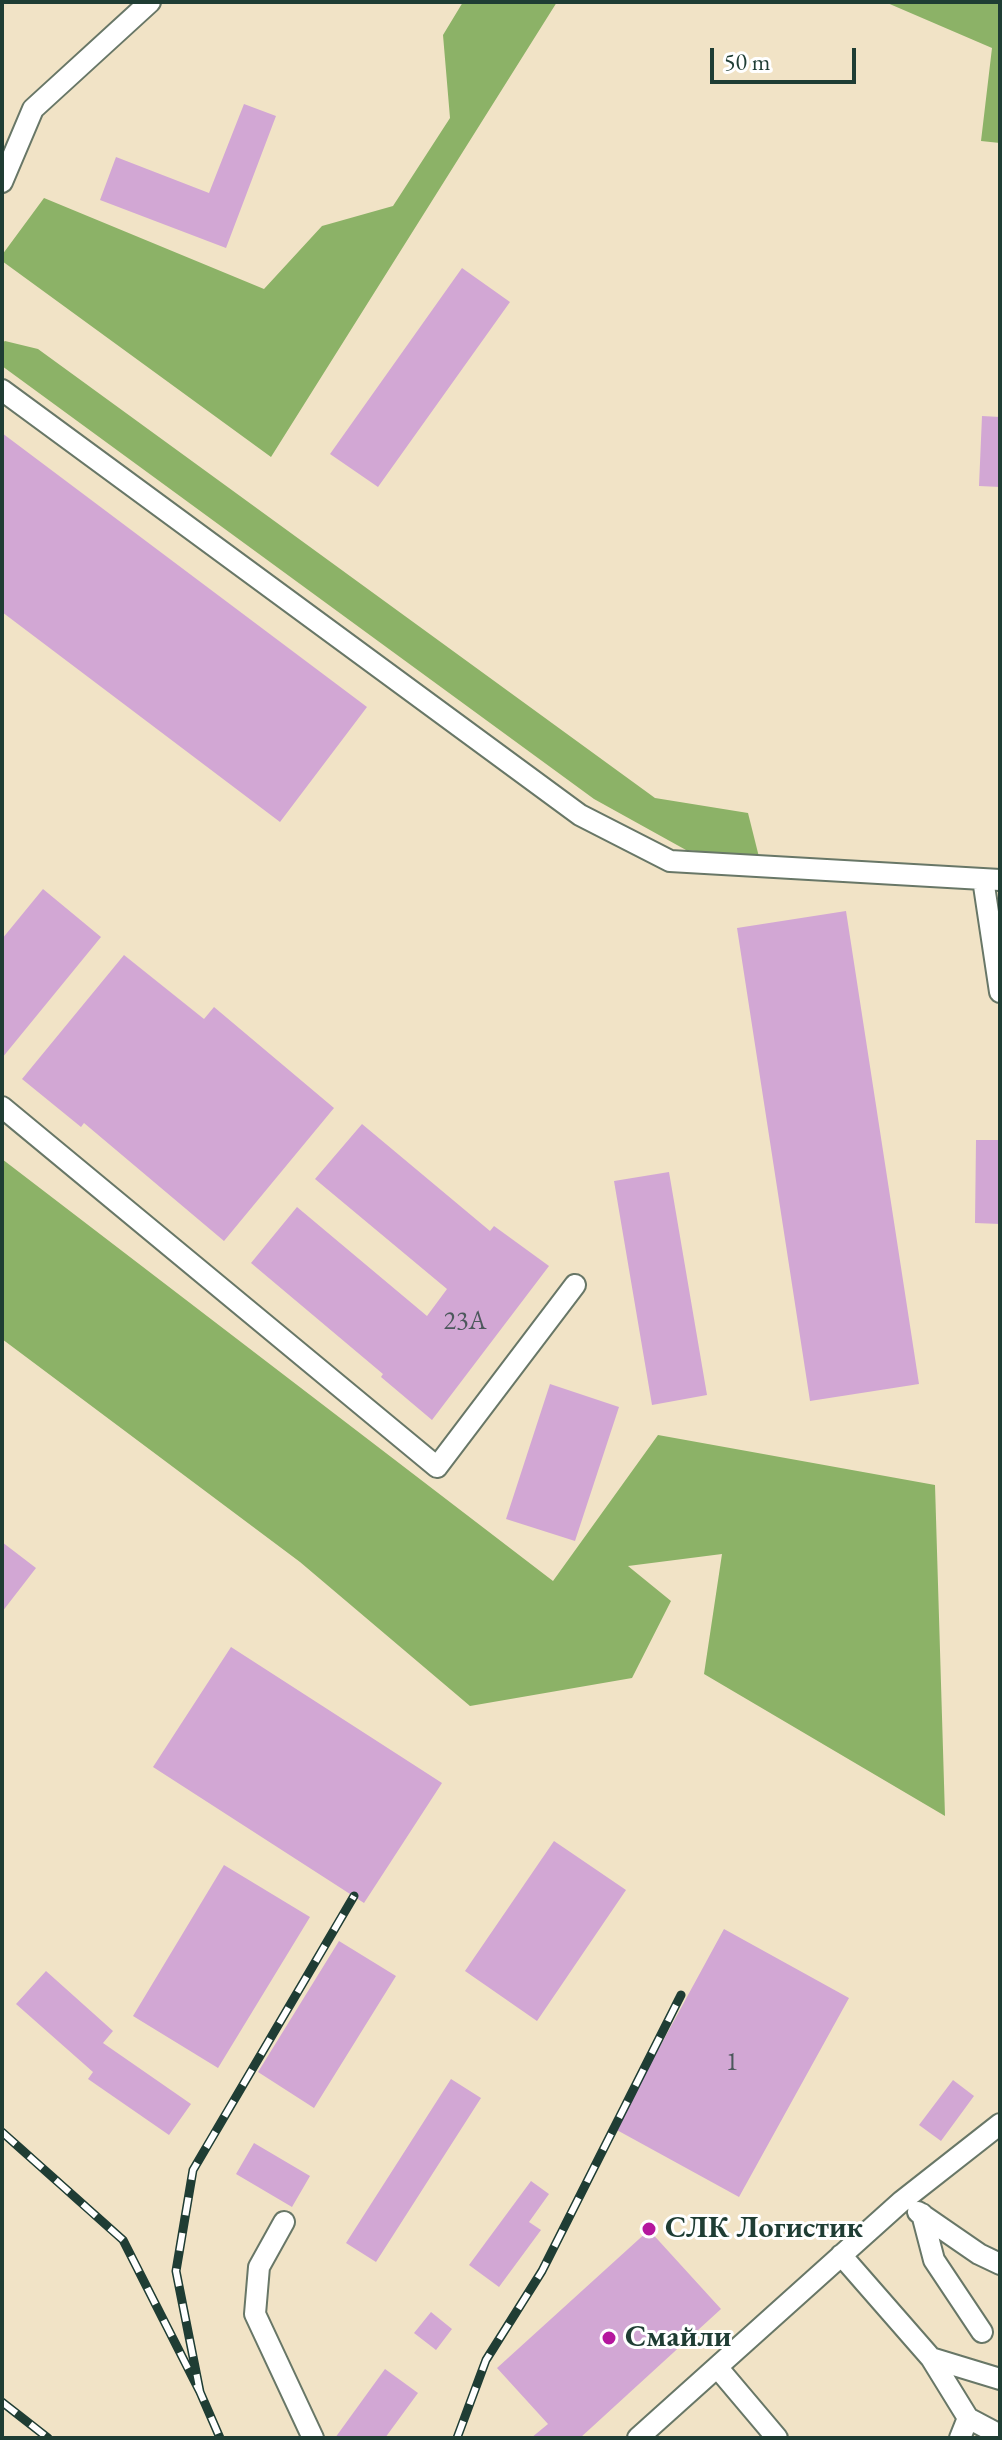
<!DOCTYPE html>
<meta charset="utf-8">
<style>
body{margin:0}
#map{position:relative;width:1002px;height:2440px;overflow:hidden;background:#f1e3c6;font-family:"EB Garamond",serif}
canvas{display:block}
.frame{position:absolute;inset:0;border:4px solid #1f3d34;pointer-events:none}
.scale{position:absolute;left:710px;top:48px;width:146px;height:36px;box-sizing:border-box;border:4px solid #1f3d34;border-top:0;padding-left:10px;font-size:24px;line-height:28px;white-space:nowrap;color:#1f3d34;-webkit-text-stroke:6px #fff;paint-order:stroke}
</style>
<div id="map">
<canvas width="1002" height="2440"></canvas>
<div class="frame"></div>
<div class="scale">50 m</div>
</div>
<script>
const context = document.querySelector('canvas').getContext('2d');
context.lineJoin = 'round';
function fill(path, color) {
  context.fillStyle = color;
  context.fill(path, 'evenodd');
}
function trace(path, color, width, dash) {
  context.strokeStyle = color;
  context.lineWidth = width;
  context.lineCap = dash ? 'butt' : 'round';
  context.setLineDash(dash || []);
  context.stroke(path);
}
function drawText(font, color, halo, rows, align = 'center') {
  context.font = font + ' "EB Garamond",serif';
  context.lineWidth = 6;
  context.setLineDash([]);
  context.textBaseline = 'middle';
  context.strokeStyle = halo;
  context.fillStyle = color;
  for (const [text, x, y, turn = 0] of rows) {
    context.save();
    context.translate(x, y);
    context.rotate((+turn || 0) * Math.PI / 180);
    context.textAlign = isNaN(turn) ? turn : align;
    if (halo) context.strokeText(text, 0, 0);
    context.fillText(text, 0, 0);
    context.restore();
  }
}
fill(new Path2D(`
 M463 2H557L271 457 2 261V255L44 198 264 289 322 226 393 206 450 118 443 35Z
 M885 2H1000V143L981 141 992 48Z
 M5 341 38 349 655 798 748 813 759 857 686 850 594 799 2 366V343Z
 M2 1159 553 1581 658 1435 935 1485 945 1816 704 1674 722 1554 628 1566 671 1601 632 1678 470 1706 300 1562 2 1339Z`), '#8cb267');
fill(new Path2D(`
 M244 104 276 116 226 248 100 200 116 157 209 193Z
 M462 268 510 302 378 487 330 454Z
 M982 416 1000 417V487L979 486Z
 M2 433 367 707 280 822 2 612Z
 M43 889 101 937 2 1058V939Z
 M846 911 919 1384 810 1401 737 928Z
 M124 955 204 1019 214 1007 334 1108 224 1241 84 1123 81 1127 22 1079Z
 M362 1124 490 1231 494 1226 549 1266 432 1420 381 1377 383 1374 251 1263 297 1207 427 1316 447 1289 315 1179Z
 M976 1140H1000V1224L975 1223Z
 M669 1172 707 1395 652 1405 614 1181Z
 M550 1384 619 1407 575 1541 506 1519Z
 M2 1542 36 1568 2 1612Z
 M231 1647 442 1783 364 1903 153 1767Z
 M554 1841 626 1890 537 2021 465 1971Z
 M224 1865 310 1917 218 2068 133 2016Z
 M724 1929 849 1998 739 2197 615 2129Z
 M339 1941 396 1976 314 2108 258 2072Z
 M46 1971 113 2031 103 2043 191 2104 169 2135 88 2079 93 2072 16 2004Z
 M451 2079 481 2098 376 2262 346 2243Z
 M953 2080 974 2096 941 2141 919 2125Z
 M254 2143 310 2176 292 2207 236 2174Z
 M531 2181 549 2194 529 2222 541 2230 499 2287 469 2265Z
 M649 2230 721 2309 580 2438H531L548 2424 497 2368Z
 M431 2312 452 2329 436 2350 414 2333Z
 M385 2369 418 2393 385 2438H335Z`), '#d2a7d4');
const minor = new Path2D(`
 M2 182 33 109 150 2
 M2 390 580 815 670 861 1000 880
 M983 879 1000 992
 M2 1107 437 1467 575 1285
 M918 2212 979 2254 1000 2264
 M922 2214 934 2260 982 2332
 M284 2222 259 2267 255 2314 313 2438
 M841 2255 931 2358 968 2418 960 2438
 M931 2358 1000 2379
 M717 2367 777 2438
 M968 2418 1000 2435
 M638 2438 902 2201 1000 2124`);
trace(minor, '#687767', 24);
trace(minor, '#fff', 20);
const rail = new Path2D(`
 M2 2132 123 2240 200 2392 220 2438
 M200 2392 176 2271 193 2170 354 1896
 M2 2402 48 2438
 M457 2438 486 2360 542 2271 681 1995`);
trace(rail, '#1f3d34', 9);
trace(rail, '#fff', 6, [18]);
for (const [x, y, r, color] of [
 [649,2229,8,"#b5179e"],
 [609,2338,8,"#b5179e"]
]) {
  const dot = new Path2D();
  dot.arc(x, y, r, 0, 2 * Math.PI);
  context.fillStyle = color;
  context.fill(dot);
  trace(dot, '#fff', 3);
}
drawText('26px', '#4c585c', null, [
 ["23А",465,1322],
 ["1",732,2063]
]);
drawText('bold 30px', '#1f3d34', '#fff', [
 ["СЛК Логистик",665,2229],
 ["Смайли",625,2338]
], 'left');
</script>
